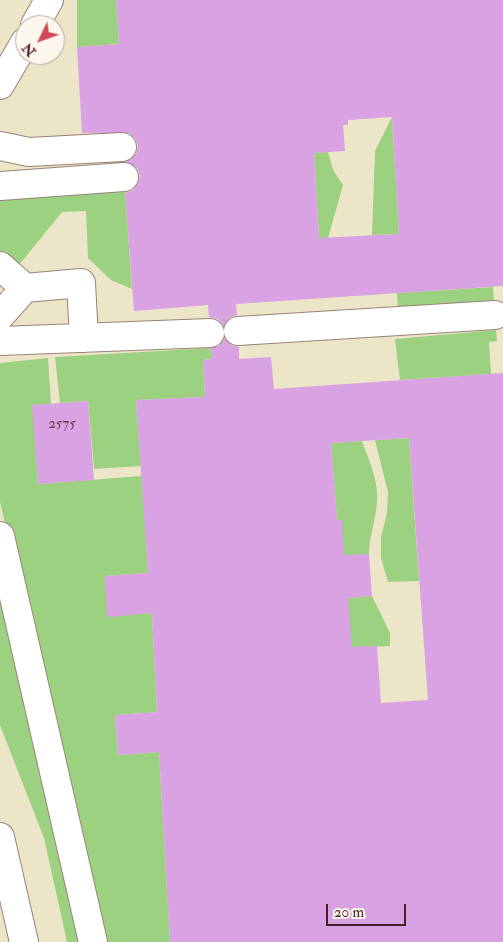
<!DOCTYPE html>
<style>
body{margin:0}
#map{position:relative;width:503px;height:942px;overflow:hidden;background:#ece5c7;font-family:"IM FELL Double Pica",serif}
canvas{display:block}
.north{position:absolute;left:15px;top:15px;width:50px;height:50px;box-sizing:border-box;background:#fbf7ec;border:1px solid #b4a19f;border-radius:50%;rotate:228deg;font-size:14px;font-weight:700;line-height:20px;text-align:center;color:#4a1f2b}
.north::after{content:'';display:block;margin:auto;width:18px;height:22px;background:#d1495b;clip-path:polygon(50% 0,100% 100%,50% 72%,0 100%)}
.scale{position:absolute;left:326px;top:904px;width:80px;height:22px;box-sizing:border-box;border:2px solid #4a1f2b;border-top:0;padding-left:6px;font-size:15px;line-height:18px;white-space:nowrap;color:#4a1f2b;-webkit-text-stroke:4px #fbf7ec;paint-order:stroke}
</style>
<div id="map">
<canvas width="503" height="942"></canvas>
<div class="north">N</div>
<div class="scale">20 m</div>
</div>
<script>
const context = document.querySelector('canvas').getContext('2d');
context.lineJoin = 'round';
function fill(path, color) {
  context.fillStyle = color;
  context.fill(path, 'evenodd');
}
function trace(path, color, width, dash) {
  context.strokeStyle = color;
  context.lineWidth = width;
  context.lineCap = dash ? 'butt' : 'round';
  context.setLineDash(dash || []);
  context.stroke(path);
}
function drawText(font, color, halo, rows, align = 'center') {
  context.font = font + ' "IM FELL Double Pica",serif';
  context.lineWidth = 4;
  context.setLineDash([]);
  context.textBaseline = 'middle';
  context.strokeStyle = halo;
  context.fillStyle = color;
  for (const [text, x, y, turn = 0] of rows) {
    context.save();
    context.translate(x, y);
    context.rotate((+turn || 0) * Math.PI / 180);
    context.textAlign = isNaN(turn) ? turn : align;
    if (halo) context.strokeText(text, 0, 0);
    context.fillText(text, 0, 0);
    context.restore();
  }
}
fill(new Path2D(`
 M77 0H116L119 44 77 47Z
 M392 117 399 234 372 235 375 151Z
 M328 152 333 170 343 185 328 238H319L314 153Z
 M125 191 132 289 111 280 88 258 86 211 62 212 19 265 0 253V200Z
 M493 287 494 305 398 312 397 293Z
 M496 330 497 341 489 342 491 374 400 380 395 339Z
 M211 348 212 359 203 360 205 397 136 400 141 466 94 469 88 401 60 403 55 357Z
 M48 358 51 404 33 405 38 484 142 476 148 573 105 576 108 616 152 613 157 712 115 715 118 755 159 752 170 942H101L75 818 0 502V363Z
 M409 438 419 581 388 582 381 558V538L387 513 388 492 375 440Z
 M362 441C369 461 379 481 377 502 376 520 369 536 369 554L340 556 342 520H337L331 443Z
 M0 575 84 942H67L44 838 0 725Z
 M372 596 390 633V646L346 648 348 598Z`), '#9cd182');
fill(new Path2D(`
 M116 0H503V286L236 304 237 315 229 318 224 326 218 319 209 317 208 305 134 311 125 193 133 190 138 183 140 176 137 168 125 162 136 154 138 146 135 138 129 133H82L77 47 119 44ZM392 117 399 234 319 238 314 153 345 151 343 125H348V120Z
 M224 338 231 345 239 347V359L271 357 274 389 503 373V942H170L159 752 118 755 115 715 157 712 152 613 107 617 105 576 148 573 136 400 205 397 203 360 212 359 211 348 219 346ZM409 438 428 700 381 703 377 646 352 647 348 598 372 596 369 554 344 555 342 520H337L331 443Z
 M88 401 94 480 38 484 32 405Z`), '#d9a2e2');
const minor = new Path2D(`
 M35 25 49 0
 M0 85 25 42
 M0 146 29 152 122 147
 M0 186 124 177
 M0 266 25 288 0 316
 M25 288 81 283 84 338
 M238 331 495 315
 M0 341 210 333
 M0 536 93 942
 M0 837 24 942`);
trace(minor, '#9b8279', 30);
trace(minor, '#fff', 28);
drawText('15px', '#6e4059', null, [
 ["2575",62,425]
]);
</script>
